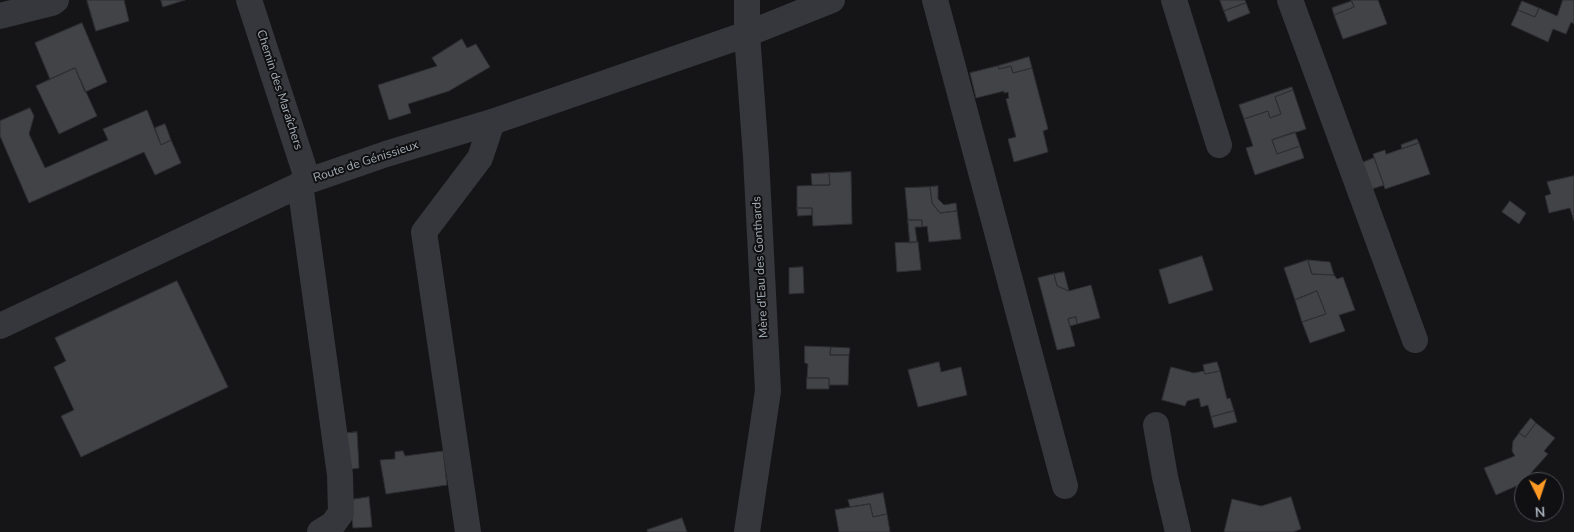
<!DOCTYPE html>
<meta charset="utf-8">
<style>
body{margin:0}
#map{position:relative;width:1574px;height:532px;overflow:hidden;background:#151517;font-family:"Nunito Sans",sans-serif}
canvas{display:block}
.north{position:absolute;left:1514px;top:472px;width:50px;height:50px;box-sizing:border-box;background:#101012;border:1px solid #4c4f54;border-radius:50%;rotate:176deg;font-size:14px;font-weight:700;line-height:20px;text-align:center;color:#a5aeb8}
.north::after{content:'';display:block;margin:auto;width:18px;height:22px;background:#ff9925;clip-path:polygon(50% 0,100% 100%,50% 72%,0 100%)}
</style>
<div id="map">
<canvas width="1574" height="532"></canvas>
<div class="north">N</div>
</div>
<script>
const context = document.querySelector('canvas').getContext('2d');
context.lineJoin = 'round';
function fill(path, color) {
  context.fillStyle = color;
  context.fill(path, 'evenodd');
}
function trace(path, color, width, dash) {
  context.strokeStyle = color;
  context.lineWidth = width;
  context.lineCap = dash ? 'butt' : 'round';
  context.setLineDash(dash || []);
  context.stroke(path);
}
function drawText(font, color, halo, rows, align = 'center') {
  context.font = font + ' "Nunito Sans",sans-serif';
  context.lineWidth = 4;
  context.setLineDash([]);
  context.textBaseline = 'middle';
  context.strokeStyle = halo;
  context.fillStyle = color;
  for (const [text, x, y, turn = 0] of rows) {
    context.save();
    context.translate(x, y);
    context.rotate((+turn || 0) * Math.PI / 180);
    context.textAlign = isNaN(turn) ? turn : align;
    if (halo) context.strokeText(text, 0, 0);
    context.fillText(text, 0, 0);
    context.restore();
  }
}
const building = new Path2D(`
 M87 0H124L129 21 96 31Z
 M161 0H185L163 7Z
 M1220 0H1245L1246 3 1224 11Z
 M1351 0H1378L1387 24 1343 39 1334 15 1354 7Z
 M1563 0H1574V24L1571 22 1566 34 1553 29 1548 42 1511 25 1518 10 1535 17 1539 8 1557 16Z
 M1352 1 1354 7 1334 15 1332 8Z
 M1522 1 1539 8 1535 17 1518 10Z
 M1246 3 1250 13 1228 22 1224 11Z
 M82 23 107 82 85 92 75 68 50 79 35 43Z
 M462 39 467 48 476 44 490 67 449 91 408 104 411 113 389 120 378 85 437 66 432 58Z
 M1029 57 1032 68 1013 73 1011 66 999 69 998 66Z
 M998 66 999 69 1011 66 1013 73 1032 68 1048 129 1043 131 1048 152 1014 162 1008 139 1016 137 1006 99 1009 98 1008 92 1004 93V91L976 98 970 73Z
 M75 68 97 116 59 134 36 86Z
 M1292 87 1293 90 1275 97 1281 114 1270 118 1268 111 1244 119 1239 105Z
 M1293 90 1306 129 1272 140 1277 154 1300 146 1304 158 1255 175 1246 148 1253 146 1244 119 1268 111 1270 118 1281 114 1275 97Z
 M30 108 34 116 29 134 45 168 108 140 103 129 147 110 161 145 171 140 181 163 155 175 144 152 29 203 0 136V121Z
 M165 124 171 140 161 145 155 128Z
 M1295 132 1300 146 1277 154 1272 140Z
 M1417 139 1419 143 1402 149 1401 145Z
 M1419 143 1430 174 1385 189 1373 154 1385 150 1386 154Z
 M1374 158 1384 185 1369 190 1359 164Z
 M851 172 852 224 813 226 812 208H797V186L830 185 829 173Z
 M829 173 830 185H812L811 174Z
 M1574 176V221L1570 208 1549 213 1545 196 1551 194 1547 182Z
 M938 186V199L944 205 956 203 957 211 940 213 932 203 930 187Z
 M930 187 932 203 940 213 957 211 961 239 929 242 927 226 922 227V220H908L905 188Z
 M1510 201 1526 213 1519 224 1502 212Z
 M797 208H812V215L798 216Z
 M908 220H922V227H915L917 242 910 243Z
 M918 242 921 270 897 272 895 243Z
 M1202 256 1213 290 1169 304 1159 270Z
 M1308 260 1312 274 1334 275 1337 279 1343 277 1355 310 1339 315 1345 331 1310 343 1302 322 1326 314 1317 291 1295 300 1284 268Z
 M1308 260 1330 262 1334 275 1312 274Z
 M803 267 804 293 789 294V268Z
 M1064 272 1069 291 1057 286 1054 274Z
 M1054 274 1057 286 1069 291 1091 285 1100 318 1077 324 1076 317 1068 319 1075 346 1057 350 1038 278Z
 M177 281 228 387 81 457 61 416 74 410 54 367 66 361 55 338Z
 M1317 291 1326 314 1302 322 1295 300Z
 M1076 317 1077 324 1070 326 1068 319Z
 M805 346 831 347 830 355H849L848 385H829V378H807L808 364 805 363Z
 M831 347 850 348 849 355H830Z
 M939 362 941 372 961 367 967 395 918 407 908 370Z
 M1217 362 1220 371 1205 374 1203 365Z
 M1171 367 1194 373 1204 371 1205 374 1220 371 1227 399 1230 398 1234 411 1211 417 1208 405 1201 407 1199 398 1187 401 1185 406 1162 400Z
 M807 378H829V389H807Z
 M1234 411 1237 422 1214 428 1211 417Z
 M1531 418 1536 423 1525 437 1519 433Z
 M1536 423 1555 438 1544 451 1548 454 1530 474 1532 479 1496 495 1484 468 1515 456 1512 451 1513 441 1519 433 1525 437Z
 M357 432 359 468 345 470 340 434Z
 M403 451 405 456 443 451 447 485 386 494 380 460 395 459V452Z
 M883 493 887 514 873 517 870 504 850 507 848 500Z
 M369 497 372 527 353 528 350 500Z
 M1291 497 1301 529 1293 532H1224L1232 499 1261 506Z
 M870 504 873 517 887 514 890 532H839L835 510Z
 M682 518 687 532H648L647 530Z`);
fill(building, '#414347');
trace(building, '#2f2f33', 1);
trace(new Path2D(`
 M249 0 308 181
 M747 0V34L756 157 768 391 747 532
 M935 0 1065 486
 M1174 0 1219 145
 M1290 0 1415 340
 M0 16 52 3 56 0
 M300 184 340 475 341 513 333 524 320 532
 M0 326 308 181 386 154 492 122 747 34 832 0
 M1156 425 1165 477 1178 532
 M468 532 424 232 480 158 492 122`), '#35373c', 26);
drawText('12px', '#a5aeb8', '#101012', [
 ["Chemin des Maraîchers",279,90,72],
 ["Route de Génissieux",366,162,-18],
 ["Mère d'Eau des Gonthards",761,267,-93]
]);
</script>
